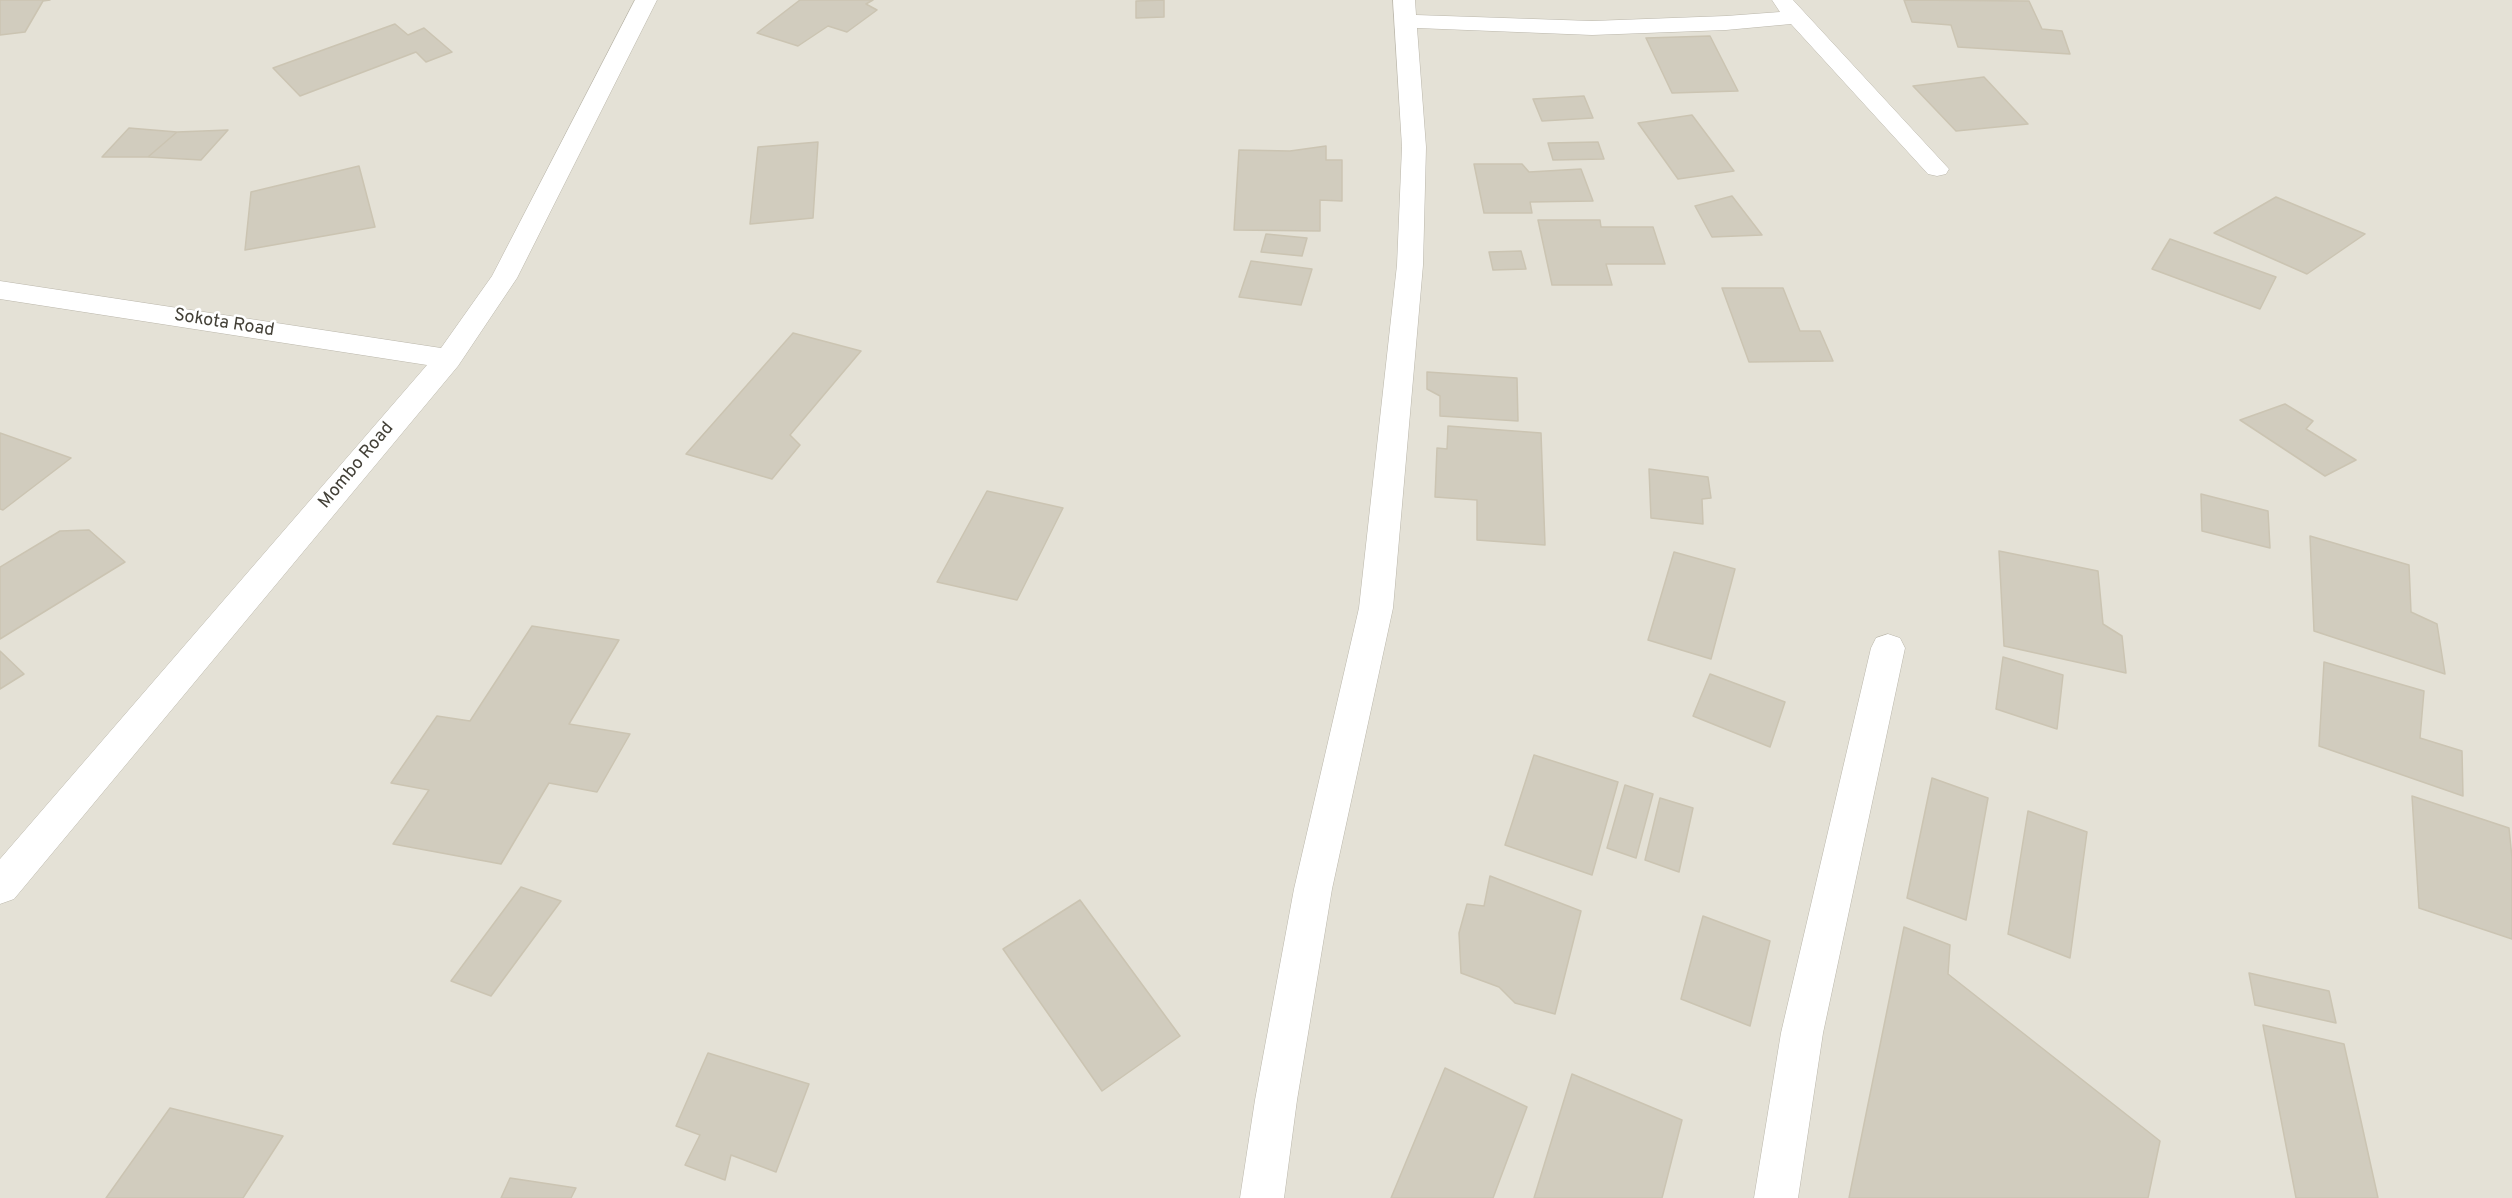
<!DOCTYPE html>
<style>
body{margin:0}
canvas{display:block;background:#f1efe7}
</style>
<canvas width="2512" height="1198"></canvas>
<script>
const context = document.querySelector('canvas').getContext('2d');
context.lineJoin = 'round';
function fill(path, color) {
  context.fillStyle = color;
  context.fill(path, 'evenodd');
}
function trace(path, color, width, dash) {
  context.strokeStyle = color;
  context.lineWidth = width;
  context.lineCap = dash ? 'butt' : 'round';
  context.setLineDash(dash || []);
  context.stroke(path);
}
function drawText(font, color, halo, rows, align = 'center') {
  context.font = font + ' Overpass,sans-serif';
  context.lineWidth = 5;
  context.setLineDash([]);
  context.textBaseline = 'middle';
  context.strokeStyle = halo;
  context.fillStyle = color;
  for (const [text, x, y, turn = 0] of rows) {
    context.save();
    context.translate(x, y);
    context.rotate((+turn || 0) * Math.PI / 180);
    context.textAlign = isNaN(turn) ? turn : align;
    if (halo) context.strokeText(text, 0, 0);
    context.fillText(text, 0, 0);
    context.restore();
  }
}
fill(new Path2D(`
 M0 0H2512V1198H0Z`), '#e4e1d6');
const building = new Path2D(`
 M0 0H50L43 1 25 32 0 35Z
 M800 0H873L866 4 877 10 847 32 828 26 798 46 757 33Z
 M1164 0V17L1136 18V1Z
 M1904 0 2029 1 2042 29 2062 31 2070 54 1958 47 1951 25 1912 22Z
 M395 24 408 35 424 28 452 52 426 62 416 52 300 96 273 68Z
 M1710 36 1738 91 1672 93 1646 38Z
 M1984 77 2028 124 1956 131 1913 86Z
 M1584 96 1593 118 1542 121 1533 99Z
 M1692 115 1734 171 1678 179 1638 123Z
 M129 128 177 132 148 157H102Z
 M228 130 201 160 148 157 177 132Z
 M818 142 813 218 750 224 758 147Z
 M1598 142 1604 159 1553 160 1548 143Z
 M1326 146V160H1342V201L1320 200V231L1234 230 1239 150 1290 151Z
 M1474 164H1522L1529 172 1581 169 1593 201 1530 202 1532 213H1484Z
 M359 166 375 227 245 250 251 192Z
 M1732 196 1762 235 1712 237 1695 206Z
 M2276 197 2365 234 2307 274 2214 233Z
 M1538 220H1600L1601 227H1653L1665 264H1606L1612 285H1552Z
 M1266 234 1307 238 1302 256 1261 252Z
 M2170 239 2276 277 2260 309 2152 269Z
 M1521 251 1526 269 1493 270 1489 252Z
 M1251 261 1312 269 1301 305 1239 297Z
 M1722 288H1783L1800 331H1820L1833 361 1749 362Z
 M793 333 861 351 790 435 800 445 772 479 686 454Z
 M1427 372 1517 378 1518 421 1440 416V396L1427 389Z
 M2285 404 2313 421 2306 429 2356 460 2325 476 2240 420Z
 M1448 426 1541 433 1545 545 1477 540V500L1435 497 1437 448 1447 449Z
 M0 433 71 458 3 510 0 509Z
 M1649 469 1708 477 1711 498 1702 499 1703 524 1651 518Z
 M987 491 1063 508 1017 600 937 582Z
 M2201 494 2268 511 2270 548 2202 531Z
 M89 530 125 562 0 639V567L60 531Z
 M2310 536 2409 565 2411 612 2437 624 2445 674 2314 631Z
 M1999 551 2098 571 2103 624 2122 636 2126 673 2004 646Z
 M1674 552 1735 569 1711 659 1648 640Z
 M532 626 619 640 569 724 630 734 597 792 549 783 501 864 393 844 429 790 391 783 437 716 470 721Z
 M0 651 24 674 0 689Z
 M2003 657 2063 675 2057 729 1996 709Z
 M2324 662 2424 691 2420 738 2462 751 2463 796 2319 746Z
 M1710 674 1785 702 1770 747 1693 716Z
 M1534 755 1618 782 1592 875 1505 845Z
 M1932 778 1988 798 1966 920 1907 898Z
 M1625 785 1653 794 1636 858 1607 848Z
 M2412 796 2509 828 2512 858V939L2419 908Z
 M1660 798 1693 808 1679 872 1645 860Z
 M2028 811 2087 832 2070 958 2008 934Z
 M1490 876 1581 911 1555 1014 1515 1003 1499 987 1461 973 1459 933 1467 904 1484 906Z
 M521 887 561 901 491 996 451 981Z
 M1080 900 1180 1036 1102 1091 1003 949Z
 M1703 916 1770 941 1750 1026 1681 999Z
 M1904 927 1950 945 1948 974 2160 1141 2148 1198H1849Z
 M2249 973 2329 991 2336 1023 2255 1005Z
 M2263 1025 2344 1044 2378 1198H2296Z
 M708 1053 809 1084 776 1172 731 1155 725 1180 685 1165 700 1135 676 1126Z
 M1445 1068 1527 1107 1493 1198H1391Z
 M1572 1074 1682 1120 1662 1198H1534Z
 M170 1108 283 1136 243 1198H106Z
 M510 1178 576 1188 571 1198H501Z`);
fill(building, '#d1ccbe');
trace(building, '#cbc4b2', 1.5);
const minor = new Path2D(`
 M635 0H657L517 278 458 366 14 899 0 904V859L427 365 0 299V281L441 348 492 276Z
 M1393 0H1415L1416 15 1592 21 1726 16 1780 12 1772 0H1793L1949 169 1946 174 1937 176 1928 174 1791 24 1726 30 1592 35 1417 28 1426 147 1423 265 1393 608 1332 889 1297 1100 1284 1198H1240L1255 1100 1294 889 1359 608 1397 265 1402 147Z
 M1888 634 1900 638 1905 648 1823 1033 1798 1198H1754L1781 1033 1871 648 1876 638Z`);
trace(minor, '#bbb7ab', 1);
fill(minor, '#fff');
drawText('18px', '#434037', '#fff', [
 ["Sokota Road",224,324,9],
 ["Mombo Road",357,466,-50]
]);
</script>
